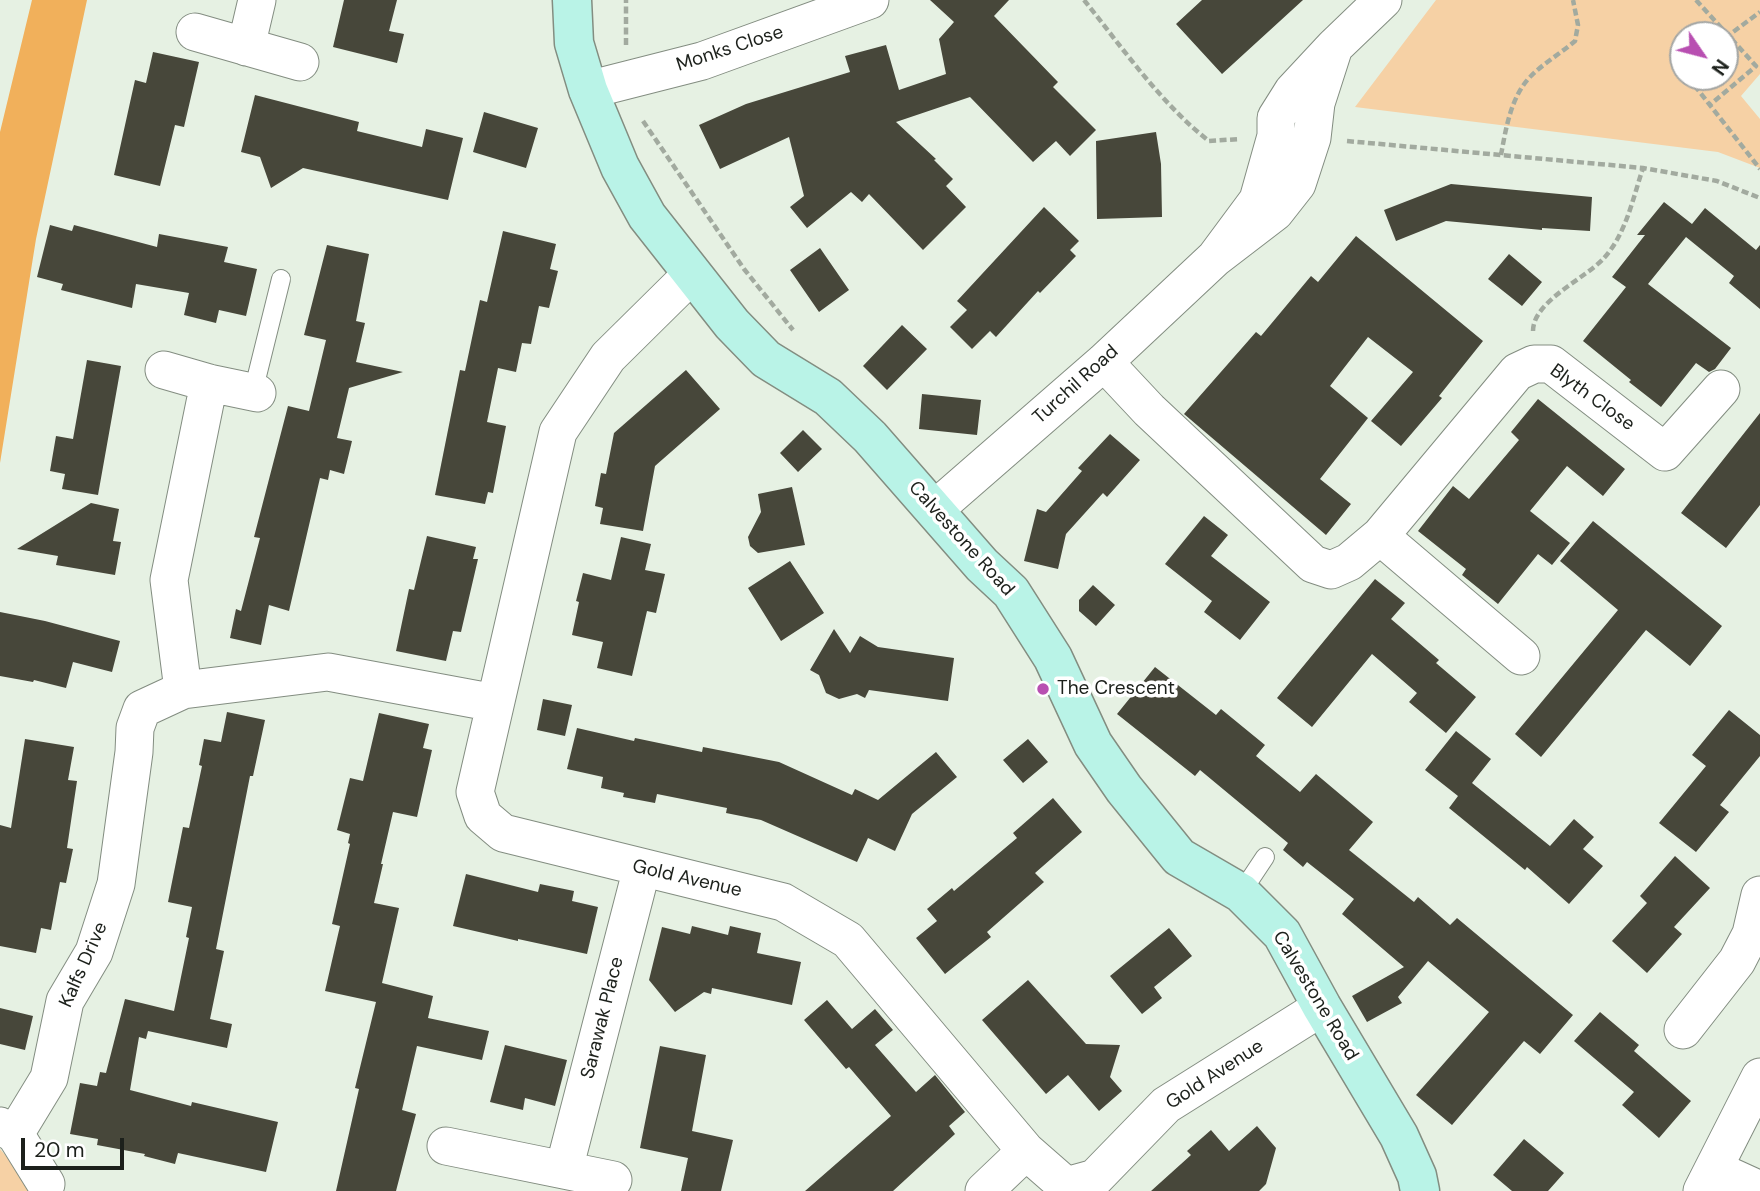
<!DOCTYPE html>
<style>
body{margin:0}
#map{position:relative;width:1760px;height:1191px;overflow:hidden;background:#e6f1e3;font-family:"DM Sans",sans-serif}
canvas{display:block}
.north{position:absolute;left:1669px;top:21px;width:70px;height:70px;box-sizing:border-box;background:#fff;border:2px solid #a4a6a4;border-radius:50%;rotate:125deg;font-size:19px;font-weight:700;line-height:28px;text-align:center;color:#1c201b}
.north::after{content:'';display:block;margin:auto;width:24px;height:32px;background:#b84fb1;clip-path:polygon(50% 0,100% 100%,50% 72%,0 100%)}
.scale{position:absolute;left:21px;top:1138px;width:103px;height:32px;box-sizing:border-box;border:4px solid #1c201b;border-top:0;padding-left:9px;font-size:21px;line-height:24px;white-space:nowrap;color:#1c201b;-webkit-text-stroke:5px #fff;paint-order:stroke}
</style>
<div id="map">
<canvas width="1760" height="1191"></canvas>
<div class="north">N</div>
<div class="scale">20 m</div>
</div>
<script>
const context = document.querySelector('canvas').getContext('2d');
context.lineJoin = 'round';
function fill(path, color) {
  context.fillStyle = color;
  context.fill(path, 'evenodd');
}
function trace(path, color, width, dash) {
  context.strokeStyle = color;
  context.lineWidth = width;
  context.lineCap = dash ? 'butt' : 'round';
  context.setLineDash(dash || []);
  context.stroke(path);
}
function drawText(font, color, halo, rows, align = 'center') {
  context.font = font + ' "DM Sans",sans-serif';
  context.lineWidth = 7;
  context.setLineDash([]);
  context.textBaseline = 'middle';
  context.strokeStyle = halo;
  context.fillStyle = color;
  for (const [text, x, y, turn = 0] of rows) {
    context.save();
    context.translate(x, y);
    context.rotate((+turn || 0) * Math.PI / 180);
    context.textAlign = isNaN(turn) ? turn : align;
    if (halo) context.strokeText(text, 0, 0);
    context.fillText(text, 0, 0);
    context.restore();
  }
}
fill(new Path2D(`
 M1436 0H1760V74L1741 96 1760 119V168L1718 152 1355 107ZM1683 35H1725V77H1683Z
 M0 1149 36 1190 38 1191H0Z`), '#f6d1a5');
fill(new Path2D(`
 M32 0H87L36 239 0 463V132Z`), '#f1b05b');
fill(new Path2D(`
 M344 0H397L389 31 404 34 397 63 333 47Z
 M930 0H1009L994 16 1058 82 1053 87 1096 130 1070 156 1056 141 1033 162 970 97 896 122 936 159 934 160 953 179 946 186 966 207 923 250 869 194 862 202 851 192 807 228 790 207 804 196 789 137 720 169 699 125 746 104 850 72 845 56 886 45 899 90 946 74 939 39 954 22Z
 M1202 0H1303L1222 74 1176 24Z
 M153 52 199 62 184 127 175 125 160 186 114 175 135 80 146 83Z
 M255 95 359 122 357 131 422 147 426 129 463 138 448 200 303 168 271 188 260 157 241 152Z
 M484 112 538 128 526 168 473 152Z
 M1156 132 1161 164 1162 217 1097 219 1096 141Z
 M1451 184 1592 197 1590 231 1542 228V230L1446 221 1396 241 1384 210Z
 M1664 202 1692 224 1705 208 1756 250 1760 245V309L1729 283 1734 276 1686 237 1648 284 1731 348 1715 369 1709 372 1696 363 1661 407 1629 382 1631 380 1583 341 1626 287 1612 277 1645 235H1637Z
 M1044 207 1079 241 1070 250 1076 256 1040 293 1038 291 996 337 990 331 972 349 950 327 967 310 957 301Z
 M50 225 72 231 74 225 157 247 159 234 228 247 224 262 257 269 246 316 219 310 216 323 184 315 189 293 136 284 132 308 61 290 63 284 37 277Z
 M503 231 556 244 550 269 558 271 549 308 539 306 531 344 522 343 516 372 498 368 487 422 506 426 493 493 488 492 485 504 435 495 460 370 465 371 480 300 487 302Z
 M1356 236 1483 341 1439 396 1442 398 1401 446 1371 421 1413 372 1368 337 1330 386 1368 418 1320 479 1351 504 1326 535 1184 414 1256 332 1261 336 1311 276 1318 282Z
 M327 245 369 254 356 321 365 323 356 362 403 372 349 388 337 438 352 441 344 474 330 470 328 480 320 478 289 611 269 605 261 645 230 638 236 609 241 611 260 538 254 537 288 406 309 411 326 340 304 335Z
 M820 248 849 290 819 312 790 270Z
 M1509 254 1542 282 1522 306 1488 279Z
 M902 325 927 349 887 390 863 366Z
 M87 360 121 366 98 495 62 489 65 474 50 471 56 436 73 439Z
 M686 370 720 409 655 466 643 531 600 524 603 508 595 506 601 473 606 474 614 433Z
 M922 394 981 400 977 435 919 429Z
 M1538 399 1625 469 1603 496 1567 466 1530 511 1570 543 1552 565 1538 554 1498 604 1462 575 1466 569 1418 531 1453 486 1469 499 1519 440 1511 432Z
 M1760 413V505L1726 548 1681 513Z
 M803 430 822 449 798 472 780 453Z
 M1110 434 1140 460 1107 497 1103 493 1066 534 1058 569 1024 561 1037 509 1046 512 1082 471 1078 468Z
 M792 487 805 545 758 553 750 546 748 537 761 512 758 494Z
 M91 503 119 509 113 541 121 542 115 575 56 565 58 556 17 549Z
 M1204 516 1228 535 1211 556 1270 602 1240 640 1204 612 1212 601 1165 564Z
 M1593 521 1722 626 1690 666 1646 630 1541 757 1515 734 1618 610 1560 561Z
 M427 536 476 547 473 559H478L461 632 453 631 446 661 396 651 409 589 414 590Z
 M621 537 651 544 645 570 665 574 656 613 647 611 632 676 597 668 603 642 572 635 579 602 576 601 583 573 611 580Z
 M790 561 824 613 781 641 748 588Z
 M1375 579 1405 603 1391 619 1439 660 1436 663 1476 697 1446 733 1409 702 1417 693 1372 654 1312 727 1277 698Z
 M1093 585 1115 605 1096 626 1079 611V600Z
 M0 612 45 621 120 641 112 672 73 662 66 688 34 680 33 682 0 676Z
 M834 629 850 653 860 636 878 647 954 658 948 701 869 690 865 698 857 694 839 699 826 693 819 675 810 670Z
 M1155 667 1216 715 1221 709 1265 745 1256 756 1300 792 1316 774 1373 822 1349 850 1414 902 1418 897 1450 925 1457 918 1573 1015 1540 1054 1524 1041 1452 1125 1416 1095 1489 1012 1428 961 1398 997 1402 1003 1367 1022 1352 996 1404 967 1342 914 1354 899 1307 862 1303 867 1283 850 1288 843 1200 770 1195 776 1117 714Z
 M543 699 572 705 565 736 537 730Z
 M1729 710 1760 735V756L1720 805 1729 812 1696 852 1659 823 1706 766 1692 755Z
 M227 712 265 720 253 776H250L216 949 224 951 210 1019 232 1024 227 1048 148 1031 146 1039 139 1037 130 1090 191 1106 192 1102 278 1122 266 1172 178 1153 175 1164 144 1156 145 1154 97 1145 98 1139 70 1134 80 1083 97 1086 100 1072 106 1073 125 999 174 1011 189 938 186 937 192 907 168 902 183 827 189 828 202 766 199 765 204 739 221 742Z
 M379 713 429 724 423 748 432 750 417 817 393 812 381 864H383L374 903 399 908 382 983 433 996 428 1018 489 1031 482 1060 417 1046 402 1110 416 1114 396 1191H336L359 1089 355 1088 376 1002 325 991 340 926 332 924 350 844 348 843 350 834 337 830 350 778 363 781Z
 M577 728 634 741 635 738 702 752 703 747 779 762 852 795 855 789 878 800 936 752 957 777 912 814 895 851 868 838 857 862 761 820 726 813 727 808 657 794 655 803 623 797 624 793 601 788 603 777 567 769Z
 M1456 731 1491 759 1472 783 1550 846 1574 819 1594 837 1583 849 1603 866 1569 904 1527 867 1525 870 1449 808 1458 796 1425 770Z
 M25 739 74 747 68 780 77 781 67 848 73 849 66 883 60 882 51 930 41 928 36 953 0 946V825L11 828Z
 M1028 739 1048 762 1023 783 1003 760Z
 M1053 798 1082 832 1035 873 1044 882 987 932 991 937 945 974 916 938 937 921 927 909 952 888 954 891 1017 838 1013 833Z
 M1675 856 1710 888 1674 927 1682 934 1647 973 1612 941 1647 903 1640 896Z
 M466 874 538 892 540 884 574 891 572 901 598 907 587 954 518 939V941L453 926Z
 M692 926 728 935 730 926 761 933 757 953 801 962 792 1005 712 988 711 994 704 992 675 1012 649 980 662 927 690 934Z
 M1169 928 1192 956 1154 987 1162 998 1142 1014 1110 976Z
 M1028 980 1086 1044 1120 1045 1110 1077 1122 1091 1099 1111 1068 1075 1046 1094 982 1020Z
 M827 1000 852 1029 875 1009 893 1030 875 1045 916 1092 935 1075 965 1112 949 1126 955 1134 893 1191H805L891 1116 849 1067 846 1069 804 1020Z
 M0 1008 33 1016 25 1050 0 1044Z
 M1600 1012 1639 1045 1634 1051 1691 1101 1659 1138 1622 1105 1634 1092 1574 1041Z
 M505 1045 567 1060 555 1106 525 1098 523 1110 490 1102Z
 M660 1046 706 1055 692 1131 733 1140 721 1191H681L688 1158 640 1148Z
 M1257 1126 1276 1148 1266 1184 1259 1191H1151L1191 1155 1187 1151 1211 1130 1229 1151Z
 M1524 1139 1564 1173 1548 1191H1512L1493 1175Z`), '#47473a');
const lane = new Path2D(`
 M253 392 281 279
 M1241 893 1265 857`);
const street = new Path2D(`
 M195 32 300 62
 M246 47 257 0
 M1334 47 1383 0
 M588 90 702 61 870 0
 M692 274 608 357 558 432 475 792 483 816 503 833 783 902 848 940 1026 1151 1066 1186 1095 1178 1166 1105 1322 1007
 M1104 362 1149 410 1313 564 1331 570 1349 562 1380 536 1517 372 1534 364H1551L1665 452 1721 389
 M164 370 209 383 257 393
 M934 510 1104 362 1215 258 1275 212 1297 184 1312 138 1316 103 1334 47 1293 91 1276 118V136L1258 200 1215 258
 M1380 536 1521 656
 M183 690 169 580 209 383
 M1683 1030 1737 961 1751 934 1760 895
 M0 1126 15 1134 46 1184
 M15 1134 49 1078 65 1001 94 952 116 884 134 752 135 728 142 709 183 690 328 672 495 703
 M446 1146 613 1180
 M564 1169 642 868
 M1714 1169 1760 1190
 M984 1191 1026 1151
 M1702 1191 1760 1077`);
const secondary = new Path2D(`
 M572 0 574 43 588 90 620 167 647 216 732 324 766 359 828 397 870 437 982 565 1011 592 1053 658 1093 744 1124 789 1179 857 1241 893 1282 934 1322 1007 1399 1136 1417 1176 1420 1191`);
trace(lane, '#838d81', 20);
trace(street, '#838d81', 39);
trace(secondary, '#838d81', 41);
trace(new Path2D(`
 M1084 0C1121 46 1162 105 1209 141L1240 139
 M1696 0 1756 66 1711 104
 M1725 38 1760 12
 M626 45V0
 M1683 69V72
 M1688 77 1760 169
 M643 121 744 269 793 330
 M1347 141 1643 168 1717 181 1760 198
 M1501 155C1506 128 1511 96 1531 76 1544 63 1561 53 1575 41L1578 25 1573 0
 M1533 331C1533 301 1585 279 1604 258 1626 234 1633 198 1643 168`), '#a2aa9f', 4.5, [7, 3.5]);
trace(lane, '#fff', 18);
trace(street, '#fff', 37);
trace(secondary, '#b9f3e7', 38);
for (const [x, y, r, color] of [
 [1043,689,7,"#b84fb1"]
]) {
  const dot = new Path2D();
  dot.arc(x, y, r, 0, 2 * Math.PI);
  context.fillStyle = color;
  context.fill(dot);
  trace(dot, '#fff', 2.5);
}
drawText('19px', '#1c201b', '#fff', [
 ["Monks Close",730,49,-18],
 ["Turchil Road",1076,385,-42],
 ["Blyth Close",1592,398,36],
 ["Calvestone Road",961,539,48],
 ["Gold Avenue",687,879,13],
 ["Kalfs Drive",84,965,-66],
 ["Calvestone Road",1315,996,59],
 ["Sarawak Place",603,1018,-76],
 ["Gold Avenue",1215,1075,-33]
]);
drawText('19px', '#1c201b', '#fff', [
 ["The Crescent",1057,689]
], 'left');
</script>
